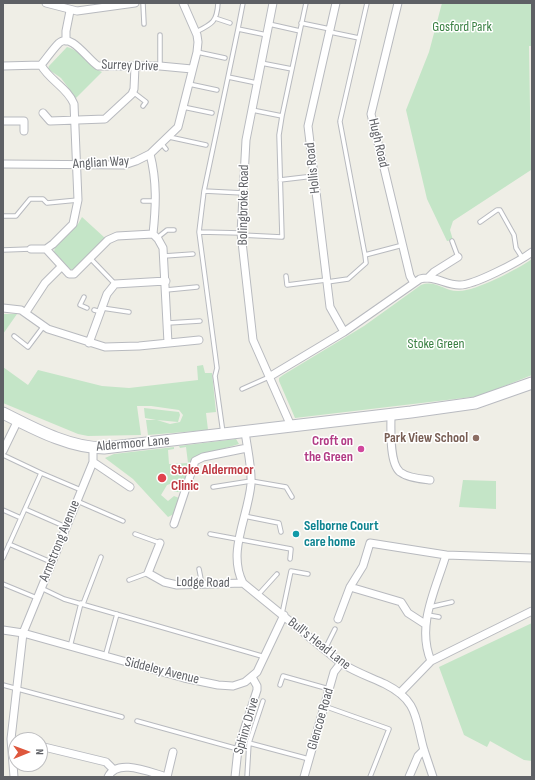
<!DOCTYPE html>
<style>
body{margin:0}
#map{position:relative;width:535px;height:780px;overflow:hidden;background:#efeee6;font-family:"Sofia Sans Condensed",sans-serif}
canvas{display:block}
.frame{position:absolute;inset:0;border:4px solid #5e6065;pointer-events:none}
.north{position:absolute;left:8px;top:732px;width:40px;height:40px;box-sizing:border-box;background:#fff;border:1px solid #bfbfc1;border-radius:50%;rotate:89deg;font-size:11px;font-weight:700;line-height:16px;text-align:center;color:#5e6065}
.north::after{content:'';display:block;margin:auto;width:14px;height:18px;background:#de573d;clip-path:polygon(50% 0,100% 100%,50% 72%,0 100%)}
</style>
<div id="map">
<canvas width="535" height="780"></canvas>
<div class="frame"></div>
<div class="north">N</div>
</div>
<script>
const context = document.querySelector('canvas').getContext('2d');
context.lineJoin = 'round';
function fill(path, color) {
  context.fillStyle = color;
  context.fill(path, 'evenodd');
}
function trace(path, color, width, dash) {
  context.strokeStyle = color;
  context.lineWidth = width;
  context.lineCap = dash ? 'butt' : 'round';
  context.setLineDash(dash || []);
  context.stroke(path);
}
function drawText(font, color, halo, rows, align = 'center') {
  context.font = font + ' "Sofia Sans Condensed",sans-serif';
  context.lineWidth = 3;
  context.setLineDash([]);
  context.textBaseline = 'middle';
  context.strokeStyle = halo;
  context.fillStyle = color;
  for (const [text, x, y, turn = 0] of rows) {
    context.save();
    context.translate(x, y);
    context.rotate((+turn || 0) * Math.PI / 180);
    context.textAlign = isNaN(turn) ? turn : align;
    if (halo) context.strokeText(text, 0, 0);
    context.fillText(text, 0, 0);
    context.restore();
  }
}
fill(new Path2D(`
 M442 3H532V46H529L531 170 453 221 450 230 453 240 447 241 427 199 406 110 429 52Z
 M67 47C81 50 88 66 102 72L76 98 61 78 48 69 49 66Z
 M82 217 105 238 74 269 71 270 54 252 55 247 78 224Z
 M532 259V375L482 395 472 397 295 418 279 381V378L283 375 364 326 421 285C436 279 445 292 459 291 476 291 518 269 532 259Z
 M3 314H17L3 334Z
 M203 365 205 373H212L216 412 206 413 208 430 148 435 146 420H156L145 418 144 408 179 412 180 415 178 422 157 420 170 424 180 422 183 415 179 410 151 406H137L141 435 88 436 78 434 3 403V367L28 385 38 370 102 386 129 388 198 380 197 366Z
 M236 439 239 444 192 458 180 492H174L170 484 167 485 161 495 168 501 174 496 179 498 174 514 168 517 133 479 105 458 114 454 174 447V449L168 450 169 464 188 463 186 447 180 448 179 446Z
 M463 480 496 481V509L459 507Z
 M532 623V761L524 760 490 741 487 747 464 735 439 667Z`), '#c4e5c7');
const lane = new Path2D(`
 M143 3 144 24
 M243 3 238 29 267 35
 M215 18 230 23
 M301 23 330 29
 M269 24 300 31 292 69
 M238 29 228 77 257 83
 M300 31 306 3
 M196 32C212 24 217 22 218 3
 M330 32 359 38 340 121
 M160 35V66
 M359 38 367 3
 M197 52 225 58
 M228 77 204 191 243 193
 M189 84 217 90
 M133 92 146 102 143 106
 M183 107 212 113
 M252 110 282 116 292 69 261 63
 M340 122 365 255
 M169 137 206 145
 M161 143 166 149
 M280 180 314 176
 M204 191 199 232 241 233
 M143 201H155
 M3 216H16L30 199H43L47 203 78 200
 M480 222 497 210H500L514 235 516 248 523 259
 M199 232 217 368 215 376 223 433
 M241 235 282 237 279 135 282 116
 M157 238 167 230H174
 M452 241 458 257
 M3 250 31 249
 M164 256 193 254
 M90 258 115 284
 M286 276 287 285 326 280
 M327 282 348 279 366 263 365 255 403 245
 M166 290 197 287
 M84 297 80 305 87 308
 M102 308 129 312
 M94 310 101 312
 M168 323 200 321
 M14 336 28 347 43 327
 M242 389 269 377
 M3 455 41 473 3 558
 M41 473 81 490
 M213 487 251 481 286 487 292 497
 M77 501 123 521
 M25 509 66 527
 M3 510 21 518
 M244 516 279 523 281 532
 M135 534 160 543
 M210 534 291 549 290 559
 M9 544 51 562
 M199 569 202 584
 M129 580 148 573
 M3 584 37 598
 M41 588 64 599 265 657
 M258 595 277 574
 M83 604 101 557
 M430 607 452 602
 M282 614 291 571 308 574
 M428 615 439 617
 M70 647 81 603
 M325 649 335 629
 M105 657 117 614
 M3 685 122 717
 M280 685 283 676 329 689
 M324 706 389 729 370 777
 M137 721 238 749
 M249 743 263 701
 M247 777 249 743 309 759`);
const street = new Path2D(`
 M46 3 77 11 135 3
 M273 3 246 140 241 233 253 340 291 426
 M336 3 308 126 330 307 344 332
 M398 3 371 114 410 276 414 283
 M66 41V31L70 11
 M3 66 41 65C47 58 52 50 59 43 71 32 88 60 98 66H160L192 69
 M43 113 50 121 105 119 132 94 134 89 135 66
 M3 121H24V131
 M150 154C157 181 156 206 153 234
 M3 164 124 165 136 161 150 154 178 127 197 52 198 42 197 35 183 3
 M31 249H46L53 244 73 224 78 200 74 104C68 88 49 80 41 65
 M46 249 69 274H74L108 240 117 236 153 234 158 239 163 248 168 343
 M428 278 434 272 458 257
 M3 308 21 310 48 329 105 347 139 346 199 340
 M26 312 45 283 61 267
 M89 343 107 294 115 284 166 281
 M269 377 344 332 420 279C435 275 445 285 459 285 473 286 520 261 532 252
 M391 414C391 428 389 463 400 472 408 478 421 479 430 480
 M245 431C247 448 252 467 251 484 248 517 227 552 243 583L341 663C355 672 370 677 385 684 419 701 415 719 424 750 427 759 430 768 433 777
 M3 451 18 420
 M93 462 130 487
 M174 524 195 461 203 457 247 448
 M160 543 148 573 164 582 177 585 243 583
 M350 587 401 602 408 613 425 624
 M338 619 350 587 363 566 370 543 446 555
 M3 630 23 633 184 678 218 685 233 686 245 682 257 672 284 615
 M431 661C416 625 436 589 446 555L532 558
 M400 693 431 661 532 611
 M40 746 106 762 113 769
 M14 777 11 739 23 633 93 462V448
 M108 777C117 757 151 773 167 777
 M167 777 173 752
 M235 777 238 749 257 690V686L252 677
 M304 777 334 672 341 663
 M409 777 418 756 424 750`);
const secondary = new Path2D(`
 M3 413C33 428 69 448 104 448L411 412 475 403 532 383`);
trace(lane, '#b8babf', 5.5);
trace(street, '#b8babf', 9);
trace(secondary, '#b9bbc1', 13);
trace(lane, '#fff', 3.5);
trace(street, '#fff', 7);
trace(secondary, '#fff', 11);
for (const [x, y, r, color] of [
 [476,438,4,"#8d6e63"],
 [361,449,4,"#d1479c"],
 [162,478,5,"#e0444e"],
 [296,534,4,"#0f9aa8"]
]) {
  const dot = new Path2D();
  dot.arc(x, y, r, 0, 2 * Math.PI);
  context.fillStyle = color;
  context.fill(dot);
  trace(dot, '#fff', 1.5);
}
drawText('14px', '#3a8043', '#fff', [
 ["Gosford Park",462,27],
 ["Stoke Green",436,344]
]);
drawText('14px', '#5e6065', '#fff', [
 ["Surrey Drive",130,66,2],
 ["Hugh Road",378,143,77],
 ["Anglian Way",101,163,-3],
 ["Hollis Road",313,168,-96],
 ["Bolingbroke Road",244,205,-89],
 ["Aldermoor Lane",133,444,-5],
 ["Armstrong Avenue",60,541,-68],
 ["Lodge Road",203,583,1],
 ["Bull's Head Lane",319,644,38],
 ["Siddeley Avenue",162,671,14],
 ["Glencoe Road",321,719,-74],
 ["Sphinx Drive",247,726,-74]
]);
drawText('bold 14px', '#785e54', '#fff', [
 ["Park View School",468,438]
], 'right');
drawText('bold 14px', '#b23c85', '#fff', [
 ["Croft on",353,441],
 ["the Green",353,457]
], 'right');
drawText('bold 14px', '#be3a42', '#fff', [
 ["Stoke Aldermoor",171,470],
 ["Clinic",171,486]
], 'left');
drawText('bold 14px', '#0d838f', '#fff', [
 ["Selborne Court",304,526],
 ["care home",304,542]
], 'left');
</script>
